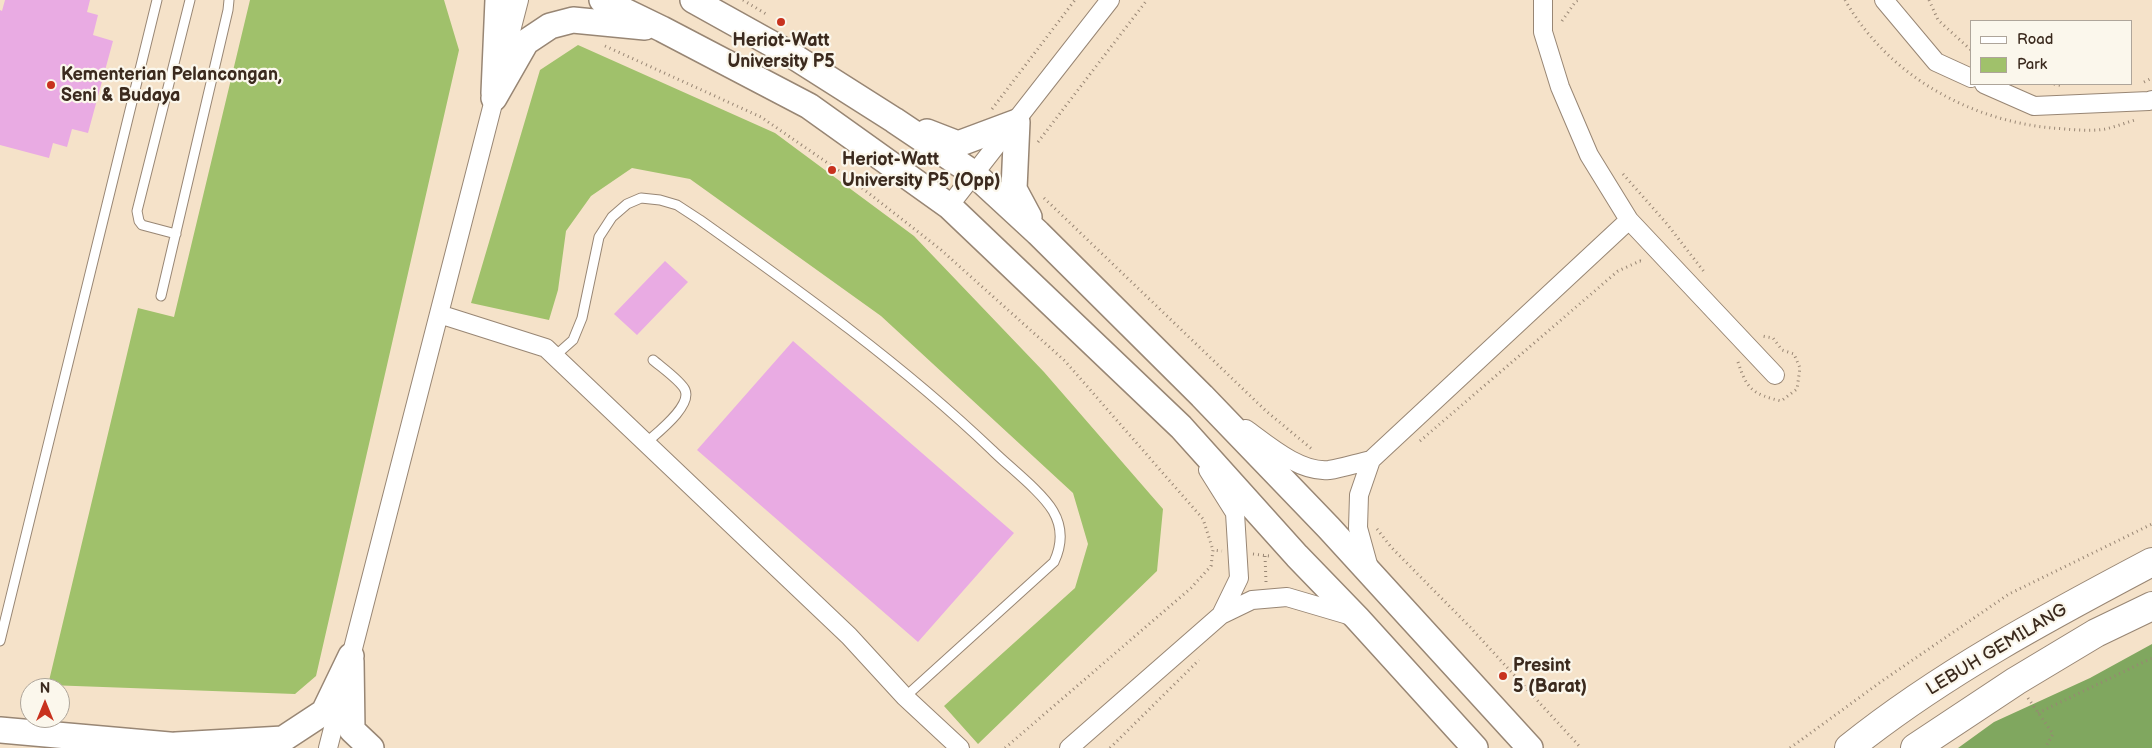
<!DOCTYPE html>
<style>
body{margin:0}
#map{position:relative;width:2152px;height:748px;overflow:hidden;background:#f5e2c9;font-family:"Balsamiq Sans",sans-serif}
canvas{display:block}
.legend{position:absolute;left:1970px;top:20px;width:162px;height:65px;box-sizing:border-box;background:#fbf7ec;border:1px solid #aea59a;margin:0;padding:6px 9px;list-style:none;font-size:15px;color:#3b2a1e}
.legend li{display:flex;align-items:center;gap:10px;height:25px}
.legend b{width:25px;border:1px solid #aea59a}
.north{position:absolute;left:20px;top:678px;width:50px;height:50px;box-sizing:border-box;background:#fbf7ec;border:1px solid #aea59a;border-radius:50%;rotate:0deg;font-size:14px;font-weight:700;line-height:20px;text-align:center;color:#3b2a1e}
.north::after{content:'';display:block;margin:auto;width:18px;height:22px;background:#c8321e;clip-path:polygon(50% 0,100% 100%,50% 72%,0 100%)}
</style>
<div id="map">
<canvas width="2152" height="748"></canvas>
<ul class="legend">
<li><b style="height:6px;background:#fff"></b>Road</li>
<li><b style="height:14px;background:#a0c16b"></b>Park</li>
</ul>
<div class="north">N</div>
</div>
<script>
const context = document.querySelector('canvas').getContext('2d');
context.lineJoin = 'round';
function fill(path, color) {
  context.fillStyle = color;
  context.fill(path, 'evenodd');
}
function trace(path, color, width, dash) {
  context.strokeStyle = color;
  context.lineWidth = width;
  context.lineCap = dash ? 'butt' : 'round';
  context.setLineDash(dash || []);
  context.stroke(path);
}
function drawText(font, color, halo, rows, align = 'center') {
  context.font = font + ' "Balsamiq Sans",sans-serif';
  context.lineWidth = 4.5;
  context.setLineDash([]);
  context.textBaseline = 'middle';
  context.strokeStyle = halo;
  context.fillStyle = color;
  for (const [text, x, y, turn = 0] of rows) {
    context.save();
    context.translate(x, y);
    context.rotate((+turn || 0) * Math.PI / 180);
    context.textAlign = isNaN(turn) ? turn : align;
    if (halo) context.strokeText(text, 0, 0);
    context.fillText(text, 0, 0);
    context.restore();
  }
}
fill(new Path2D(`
 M250 0H444L459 50 316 676 295 694 48 685 138 308 174 317Z
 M578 45 775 133 914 236 1044 372 1163 509 1157 571 978 744 944 706 1075 588 1088 544 1073 493 881 316 690 179 632 168 591 196 566 231 558 290 549 320 471 303 540 70Z`), '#a0c16b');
fill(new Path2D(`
 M2152 644V748H1958L1994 722 2090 678Z`), '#80a75f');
fill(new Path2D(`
 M5 0H90L87 12 98 15 93 35 113 41 88 133 72 129 67 147 53 143 49 158 0 145V10L2 11Z
 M665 261 688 282 637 335 614 314Z
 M793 341 1014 533 918 642 697 450Z`), '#e9abe3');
const lane = new Path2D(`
 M176 234 142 225 139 221 137 211 190 0
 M161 296 228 10 229 0
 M555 356 573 340 582 318 599 237 612 217 627 204 641 198 660 200 677 205 700 220C801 292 902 364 992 450 1009 467 1041 491 1053 511 1063 528 1062 545 1054 562L905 697
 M647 442C658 432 692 406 685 390 681 381 661 367 653 360
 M0 641 157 0`);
const street = new Path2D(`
 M1543 0V32L1560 87 1589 155 1629 220 1775 375
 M1884 0 1936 62 1971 78
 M503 62 519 0
 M1984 84 2034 106 2149 101 2152 100
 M949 206 1110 0
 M439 314 546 348 849 636 905 697 960 748
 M1246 429C1268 445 1300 473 1329 470 1343 468 1357 463 1371 460L1629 220
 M1208 470 1235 513 1239 578 1221 615
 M1369 568 1358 528 1359 495 1371 460
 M348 668 497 88
 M328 748 342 693
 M1069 748 1221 615 1252 600 1287 597 1355 617`);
const secondary = new Path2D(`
 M602 0 662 29 809 106 949 206 1181 427 1297 556 1357 618 1475 748
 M693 0 790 54 894 120 973 173 1038 233 1202 396 1329 528 1530 748
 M494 93 498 0
 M494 98 526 42 550 26 573 20 645 27
 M927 132 958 144 1017 122 1014 189 1029 217
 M351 661 352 730 371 748
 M0 730 192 747
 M176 745 283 739 324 712 351 656`);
const primary = new Path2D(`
 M1849 748C1941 674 2048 617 2152 562
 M1915 748 2016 681 2096 633 2152 606`);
trace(lane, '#988674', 11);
trace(street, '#988674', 20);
trace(secondary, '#988674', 28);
trace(primary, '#988674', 30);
trace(new Path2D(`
 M743 0 766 14
 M1845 0C1888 75 1968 120 2052 128 2068 129 2088 132 2105 129 2115 127 2125 123 2135 120
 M1929 0 1938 20 1971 50
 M1562 21 1576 1 1579 0
 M605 46 761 117 848 177 940 249 1065 361 1203 519 1213 550
 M2144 82 2152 78
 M2054 84 2063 86
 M992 109 1075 0
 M1038 142 1147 0
 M1623 174 1667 224 1705 273
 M1044 198 1266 411 1313 450
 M1738 362C1747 390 1753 394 1781 401L1797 389 1800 368 1794 354 1782 350 1773 338 1762 336
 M1420 441 1618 271 1640 261 1644 262
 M1377 529 1391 547 1470 627 1581 748
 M1253 554 1269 556
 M1265 556 1266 582
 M2028 698 2053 734 2045 748
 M2038 713 2152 658
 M1005 748 1191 588 1211 566 1213 550 1222 551
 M1110 748 1199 660
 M1790 748 1882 681 2009 594 2152 524`), '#988674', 3, [1, 4]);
trace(lane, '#fff', 9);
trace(street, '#fff', 18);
trace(secondary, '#fff', 25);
trace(primary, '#fff', 28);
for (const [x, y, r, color] of [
 [781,22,5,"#c8321e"],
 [51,85,5,"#c8321e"],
 [832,170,5,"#c8321e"],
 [1503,676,5,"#c8321e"]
]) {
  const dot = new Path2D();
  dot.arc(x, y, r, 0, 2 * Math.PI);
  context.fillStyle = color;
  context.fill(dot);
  trace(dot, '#fbf7ec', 2);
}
drawText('bold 18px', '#3b2a1e', '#fbf7ec', [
 ["Heriot-Watt",781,41,"center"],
 ["University P5",781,62,"center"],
 ["Kementerian Pelancongan,",61,75],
 ["Seni & Budaya",61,96],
 ["Heriot-Watt",842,160],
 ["University P5 (Opp)",842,181],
 ["Presint",1513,666],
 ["5 (Barat)",1513,687]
], 'left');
drawText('18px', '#3b2a1e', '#fbf7ec', [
 ["LEBUH GEMILANG",1997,650,-31]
]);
</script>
